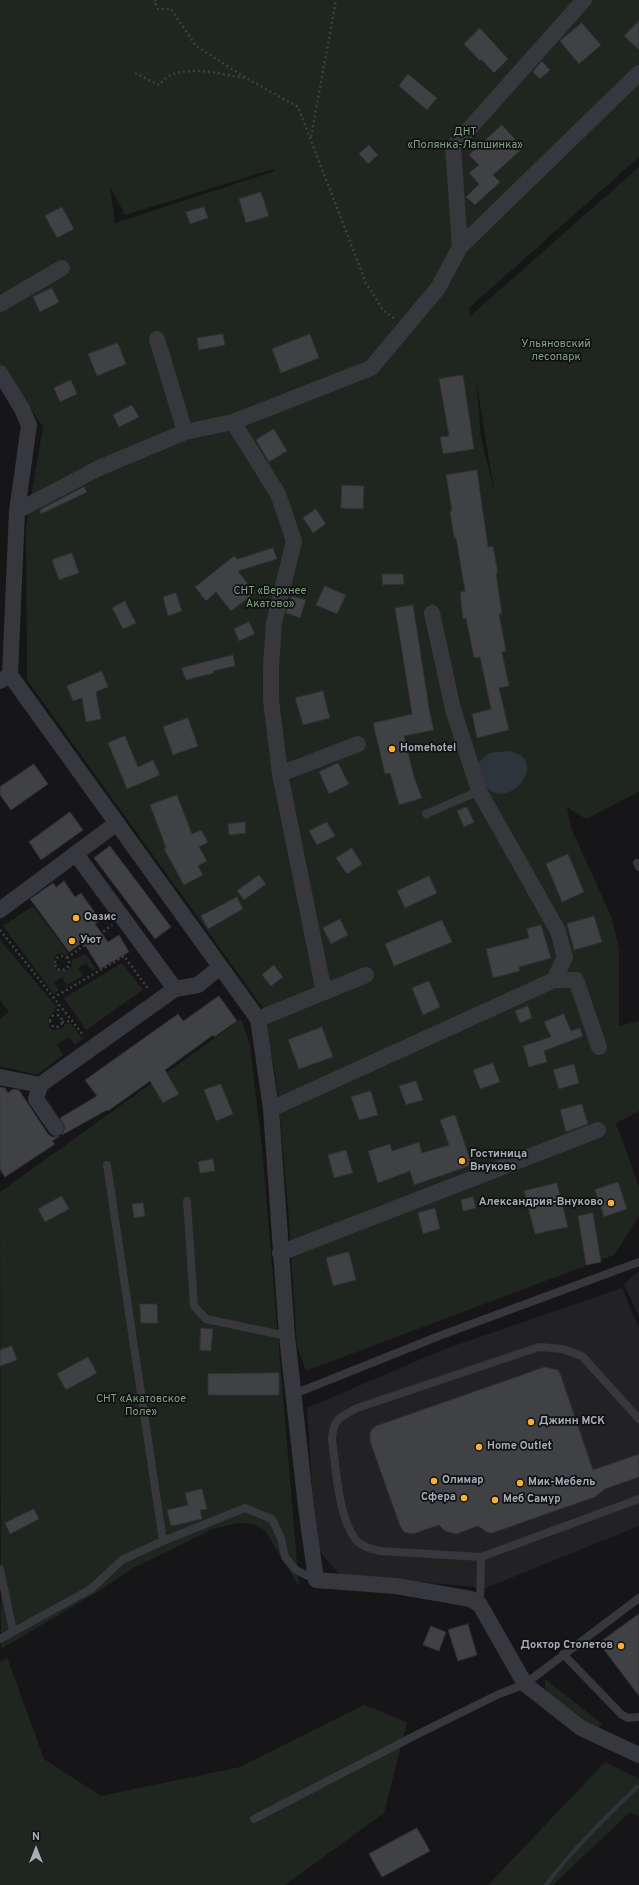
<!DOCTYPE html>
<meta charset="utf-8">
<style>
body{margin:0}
#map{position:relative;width:639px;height:1885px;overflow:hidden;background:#161618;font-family:Overpass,sans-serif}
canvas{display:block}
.north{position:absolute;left:16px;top:1829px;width:40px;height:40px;-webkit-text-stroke:3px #111113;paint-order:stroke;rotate:0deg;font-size:11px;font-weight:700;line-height:16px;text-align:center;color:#a8adb8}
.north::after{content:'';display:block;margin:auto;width:14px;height:18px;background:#a8adb8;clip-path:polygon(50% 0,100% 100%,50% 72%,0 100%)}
</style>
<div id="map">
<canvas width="639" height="1885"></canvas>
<div class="north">N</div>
</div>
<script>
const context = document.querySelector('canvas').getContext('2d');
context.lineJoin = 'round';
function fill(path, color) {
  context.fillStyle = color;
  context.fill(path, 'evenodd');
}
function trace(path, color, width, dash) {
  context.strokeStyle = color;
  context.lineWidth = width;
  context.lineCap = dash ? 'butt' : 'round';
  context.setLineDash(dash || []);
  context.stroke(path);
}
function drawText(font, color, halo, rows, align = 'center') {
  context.font = font + ' Overpass,sans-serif';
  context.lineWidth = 3.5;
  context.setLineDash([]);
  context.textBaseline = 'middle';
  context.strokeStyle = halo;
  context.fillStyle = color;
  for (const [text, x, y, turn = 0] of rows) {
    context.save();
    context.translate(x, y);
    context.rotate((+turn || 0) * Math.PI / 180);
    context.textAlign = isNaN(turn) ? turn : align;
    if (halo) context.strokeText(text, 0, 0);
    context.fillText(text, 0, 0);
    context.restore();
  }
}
fill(new Path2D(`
 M639 1271V1317L624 1284Z
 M622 1288 639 1328V1526L486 1588 340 1575 316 1547 307 1408 442 1350Z`), '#222225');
fill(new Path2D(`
 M0 0H639V157L469 308 470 316 639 167V792L586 819 567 807 571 828 611 916 619 949V1026L639 1021V1111L616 1123 639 1187V1216L614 1255 306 1371 297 1346 288 1207 277 1086 263 1008 27 680 26 526 43 427 0 364ZM274 169 275 171 115 223 110 186 125 215ZM476 379 494 490V491L481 438Z
 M33 906 68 953 66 955 61 953 56 955 54 964 57 970H67L71 967 72 960 86 954 96 969 92 971 86 963 78 968 83 976 67 985 62 977 54 983 59 990 54 994 3 926Z
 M0 940 56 1006 54 1012C47 1017 46 1023 52 1030L63 1028 65 1024H71L83 1039 75 1045 69 1037 57 1045 63 1055 37 1075 0 1066V1019L9 1012 0 1000Z
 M122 963 143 990 86 1030 64 998Z
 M241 1019 250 1045 262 1147 299 1586 265 1531 253 1524 239 1523 213 1529 133 1568 99 1591 1 1649 0 1192Z
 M7 1657 44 1759 101 1796 240 1767 364 1705 407 1722 384 1813 285 1885H0V1662Z
 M545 1679 602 1724 596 1731 548 1694 545 1686Z
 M605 1762 639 1779V1816L630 1812 553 1885H488Z`), '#1e261f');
fill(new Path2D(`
 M508 751C561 760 489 834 477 764L489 753Z`), '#2c353c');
trace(new Path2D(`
 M546 1885C573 1849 605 1818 637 1787`), '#2c353c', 4);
const building = new Path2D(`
 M639 21V50L624 36Z
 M582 23 601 45 579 64 560 41Z
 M480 28 508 59 494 73 481 59 480 61 464 44Z
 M542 61 550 70 540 79 533 72Z
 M408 74 437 98 427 110 399 86Z
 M502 125 523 148 493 175 500 182 475 205 466 197 479 184 469 173 479 165 469 155Z
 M369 145 378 155 368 164 359 154Z
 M261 192 269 216 246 223 239 199Z
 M62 207 74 229 57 238 45 216Z
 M204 207 208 218 190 224 186 212Z
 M52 288 59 302 40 312 33 297Z
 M223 334 225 345 199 350 197 338Z
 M310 334 319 358 281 373 272 349Z
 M118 343 126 364 97 376 88 354Z
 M463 375 474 449 443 454 440 437 449 436 439 379Z
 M71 380 77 394 60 402 54 388Z
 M132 405 139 417 119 427 113 415Z
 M274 429 287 451 269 462 256 440Z
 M477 470 488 547 493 546 498 573H496L502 614H499L506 651 502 652 509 686 499 688 509 730 477 738 472 714 491 709 480 657 474 658 466 618 463 619 460 592 465 591 456 538H454L450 511H452L446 475Z
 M342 485 364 486 363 509 341 508Z
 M84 487 87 492 41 514 40 510Z
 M316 509 326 524 313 533 303 518Z
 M273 548 277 559 238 571 255 593 231 611 216 592 206 601 195 587 234 556 237 559Z
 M72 553 79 573 59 580 52 560Z
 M382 574H403L404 584 383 585Z
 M325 586 346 595 337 614 316 605Z
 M176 593 182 611 168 616 163 597Z
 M292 596 306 600 300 618 286 613Z
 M125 601 136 623 123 629 112 608Z
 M413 605 430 714 434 730 404 736 414 777 422 798 399 805 390 773 385 774 373 723 412 714 395 608Z
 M249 622 255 634 239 641 234 629Z
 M233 655 235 666 213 671 214 673 186 680 185 676H184L182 668Z
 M102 671 108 687 96 692 101 719 86 722 82 698 73 701 67 686Z
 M323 691 330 718 303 725 295 698Z
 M188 718 198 746 173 755 163 727Z
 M125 736 138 767 153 760 160 775 127 789 108 743Z
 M338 763 349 784 329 794 319 772Z
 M34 764 48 784 11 810 0 795V787Z
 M177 795 192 834 201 830 208 842 199 847 207 861 198 866 203 875 184 885 164 849 166 848 150 805Z
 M467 807 474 822 464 827 457 811Z
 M70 812 83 830 41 860 29 842Z
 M245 822 246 833 229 835 228 824Z
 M327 822 335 836 317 845 309 831Z
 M110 846 171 927 155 939 94 858Z
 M352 848 362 864 347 874 336 858Z
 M568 854 584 892 562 902 546 864Z
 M259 875 266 884 244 900 237 891Z
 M429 876 437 893 405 908 397 891Z
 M64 881 75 897 81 893 100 920 95 924 108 942 119 935 129 952 100 969 83 942 69 952 30 899 53 883 56 887Z
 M237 897 243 909 208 929 201 916Z
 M594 916 602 942 574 950 567 924Z
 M340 919 348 935 331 944 323 928Z
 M442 920 452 942 394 966 385 944Z
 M541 925 551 958 519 967 520 971 493 978 486 949 529 938 527 929Z
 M274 965 283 977 271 986 262 975Z
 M429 981 440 1007 423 1015 412 988Z
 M219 996 237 1021 214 1037 213 1035 165 1070 179 1094 163 1103 150 1081 108 1111 107 1110 62 1135 65 1127 60 1118 97 1096 85 1080 178 1014 183 1021Z
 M528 1006 532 1018 520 1023 515 1011Z
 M564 1014 571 1031 580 1028 583 1036 544 1051 547 1062 529 1067 523 1046 551 1037 544 1022Z
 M322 1027 333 1057 299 1069 288 1040Z
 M493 1063 500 1082 480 1089 473 1070Z
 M574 1064 579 1083 559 1089 553 1070Z
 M416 1081 423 1100 406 1105 399 1086Z
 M221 1084 233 1114 216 1121 204 1090Z
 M0 1087 5 1088 8 1093 13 1089 19 1090 48 1134 52 1137 60 1136 52 1141 55 1144 5 1177 0 1169Z
 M371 1091 378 1115 359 1120 351 1097Z
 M582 1104 588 1124 566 1132 560 1110Z
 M455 1115 472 1165 414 1185 410 1171 378 1183 368 1151 390 1144 392 1151 419 1142 422 1153 449 1145 440 1120Z
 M346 1150 353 1173 334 1178 328 1155Z
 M213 1159 215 1171 200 1173 198 1162Z
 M618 1182 627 1209 604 1217 595 1190Z
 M557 1183 568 1227 535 1234 524 1191Z
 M62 1196 69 1209 45 1222 38 1209Z
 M473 1197 476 1208 463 1211 461 1200Z
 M143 1203 145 1216 134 1218 132 1204Z
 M435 1208 440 1229 423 1234 418 1213Z
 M593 1213 601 1262 586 1265 578 1216Z
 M349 1252 356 1280 333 1286 326 1258Z
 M140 1304H157L158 1323H141Z
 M201 1328 213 1329 211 1351 200 1350Z
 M12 1346 17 1360 0 1366V1350Z
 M88 1357 97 1373 66 1390 57 1374Z
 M545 1367 558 1370 561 1376 593 1470 639 1454V1477L605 1489 595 1497 492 1533 487 1532 478 1526 456 1534 445 1531 439 1525 413 1534 404 1532 400 1526 370 1441V1433L372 1429 376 1426Z
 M279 1373V1395H208V1374Z
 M202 1489 207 1509 200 1510 202 1519 171 1526 167 1510 188 1505 185 1493Z
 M34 1509 39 1519 10 1534 5 1523Z
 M639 1614V1696L599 1643Z
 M468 1624 477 1655 458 1661 448 1630Z
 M431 1626 446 1632 439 1651 423 1645Z
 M417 1828 430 1851 382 1877 369 1854Z`);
fill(building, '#404145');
trace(building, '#303034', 1);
trace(new Path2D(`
 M156 0 154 1 158 9H171L196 46 246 78 298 107 366 283 383 310 395 319
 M135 73 159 85C162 82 166 77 171 75 193 66 221 74 244 78
 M311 137 336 0
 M0 930 84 1036
 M55 963a7 7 0 1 1 14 0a7 7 0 1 1-14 0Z
 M67 958 112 925
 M53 998 124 956 149 990
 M50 1021a6 6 0 1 1 12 0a6 6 0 1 1-12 0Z
 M58 1016V1005
 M62 1022 72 1021`), '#3d3f44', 2.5, [2, 3]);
trace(new Path2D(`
 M426 814 479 791
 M637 863 639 867
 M107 1165 163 1541
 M187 1201 194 1306 206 1319 287 1336
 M294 1394 439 1336 639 1262
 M639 1419 582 1356 563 1349 539 1347 357 1408C340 1417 333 1419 332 1439 336 1468 338 1519 357 1541 363 1547 371 1549 380 1551L481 1557 639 1499
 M0 1569 13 1631
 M480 1605 481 1557
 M0 1639 91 1589 122 1560 163 1541 245 1508 272 1519 281 1538 285 1557 296 1570 316 1580
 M563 1654 622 1715 628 1718 639 1717
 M254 1819 418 1734 497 1695 525 1684 639 1598`), '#37383d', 8);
trace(new Path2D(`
 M460 247 453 147 584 0
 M0 304 62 268
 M157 339 185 432
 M0 373 22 409 29 425 17 511 10 675
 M233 422 278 494 294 541 274 623 271 667V700L280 774 324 992
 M17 511 99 468 185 432 233 422 371 368 438 288 460 247 639 73
 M0 681 10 675 258 1019 271 1109 287 1336 306 1507 316 1580 396 1586 471 1599 480 1605 525 1684 581 1728 639 1755
 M280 774 358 744
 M76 854 175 989 198 985 220 967
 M0 910 117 823
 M554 980H576L599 1047
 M258 1019 366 975
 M0 1077 40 1085 175 989
 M40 1085 36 1099 56 1128
 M271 1109 554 980 565 957 558 931 479 791 453 709 432 613
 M280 1253 598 1130`), '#37383d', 16);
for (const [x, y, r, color] of [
 [392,749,4,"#f2b134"],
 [76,918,4,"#f2b134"],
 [72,941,4,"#f2b134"],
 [462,1161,4,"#f2b134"],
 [611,1203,4,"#f2b134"],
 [531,1422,4,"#f2b134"],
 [479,1447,4,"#f2b134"],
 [434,1481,4,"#f2b134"],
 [520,1483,4,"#f2b134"],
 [464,1498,4,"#f2b134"],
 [495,1500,4,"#f2b134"],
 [621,1646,4,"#f2b134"]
]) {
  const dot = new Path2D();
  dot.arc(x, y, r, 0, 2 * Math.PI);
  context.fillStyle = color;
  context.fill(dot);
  trace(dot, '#111113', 1.5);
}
drawText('11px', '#7fa381', '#111113', [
 ["ДНТ",465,133],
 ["«Полянка-Лапшинка»",465,146],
 ["Ульяновский",556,345],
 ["лесопарк",556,358],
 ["СНТ «Верхнее",270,592],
 ["Акатово»",270,605],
 ["СНТ «Акатовское",141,1400],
 ["Поле»",141,1413]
]);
drawText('bold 11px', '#a8adb8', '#111113', [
 ["Homehotel",400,749],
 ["Оазис",84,918],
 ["Уют",80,941],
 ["Гостиница",470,1155],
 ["Внуково",470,1168],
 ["Александрия-Внуково",603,1203,"right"],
 ["Джинн МСК",539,1422],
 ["Home Outlet",487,1447],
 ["Олимар",442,1481],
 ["Мик-Мебель",528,1483],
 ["Сфера",456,1498,"right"],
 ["Меб Самур",503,1500],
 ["Доктор Столетов",613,1646,"right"]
], 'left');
</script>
